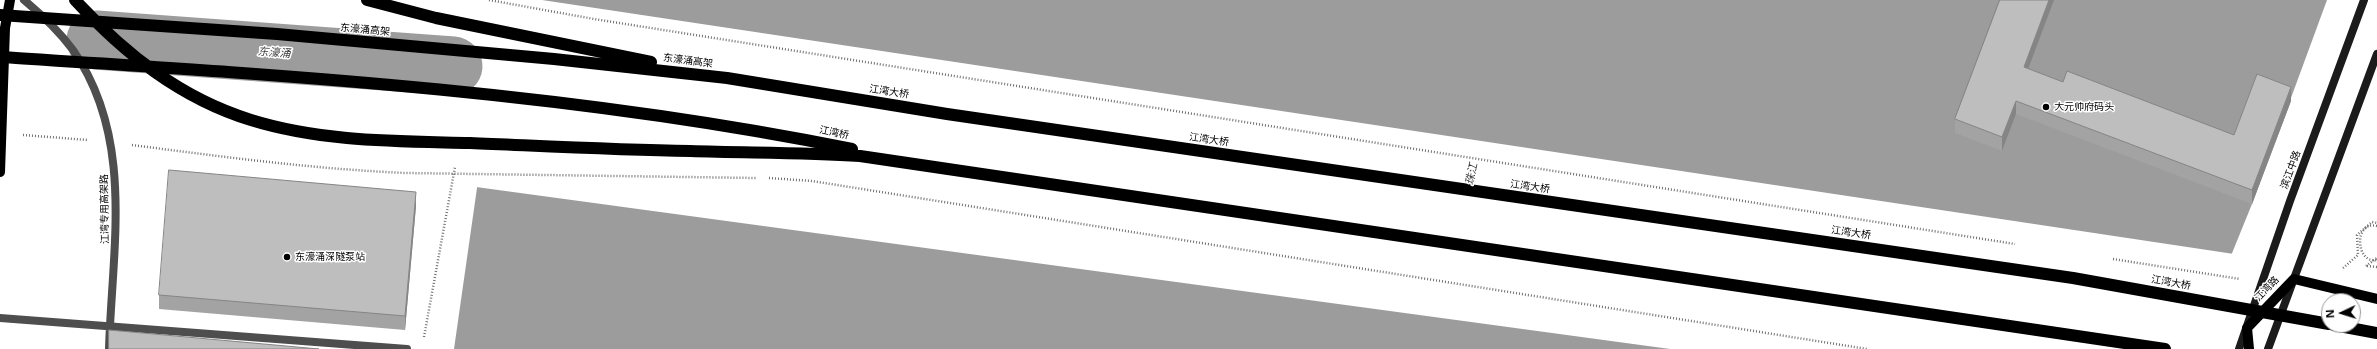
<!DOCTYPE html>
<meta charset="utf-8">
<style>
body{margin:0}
#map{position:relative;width:2377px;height:349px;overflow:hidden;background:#fff;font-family:"Noto Sans",sans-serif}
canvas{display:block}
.north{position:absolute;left:2321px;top:293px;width:40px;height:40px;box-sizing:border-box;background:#fff;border:1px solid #999;border-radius:50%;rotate:266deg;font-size:11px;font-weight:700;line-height:16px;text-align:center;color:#000}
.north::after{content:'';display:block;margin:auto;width:14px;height:18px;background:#000;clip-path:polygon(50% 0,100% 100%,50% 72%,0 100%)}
</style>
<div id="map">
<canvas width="2377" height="349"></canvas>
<div class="north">N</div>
</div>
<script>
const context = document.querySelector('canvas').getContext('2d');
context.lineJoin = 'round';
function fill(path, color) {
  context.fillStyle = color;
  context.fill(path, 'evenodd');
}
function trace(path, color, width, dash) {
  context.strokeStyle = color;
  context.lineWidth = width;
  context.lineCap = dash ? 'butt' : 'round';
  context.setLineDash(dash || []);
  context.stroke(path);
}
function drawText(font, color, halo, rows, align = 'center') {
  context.font = font + ' "Noto Sans","Noto Sans SC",sans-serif';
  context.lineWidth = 3;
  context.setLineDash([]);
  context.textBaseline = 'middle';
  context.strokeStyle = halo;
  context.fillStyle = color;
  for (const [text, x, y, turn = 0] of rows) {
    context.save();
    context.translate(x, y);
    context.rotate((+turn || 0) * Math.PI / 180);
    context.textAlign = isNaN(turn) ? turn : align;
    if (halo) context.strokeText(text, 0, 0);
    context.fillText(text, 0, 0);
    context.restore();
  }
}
fill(new Path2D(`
 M508 0H2327L2252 204 2193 349H454L494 69Z`), '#9c9c9c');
fill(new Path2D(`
 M506 0H542L2234 254 2195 349H1670L476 187 492 69Z`), '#fff');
trace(new Path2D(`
 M96 40 453 66`), '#9c9c9c', 59);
trace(new Path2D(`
 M489 0 594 19 2015 244
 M23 135 88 140
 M132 145C224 157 314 169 406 173L756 178
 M769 178 812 181 1867 349
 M2377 226C2354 220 2355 264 2377 260
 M2113 259 2240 279
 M2366 266 2377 258
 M2367 266 2377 267
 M2343 268 2358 255 2357 235 2372 222 2377 223
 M424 337 455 167`), '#707070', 2.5, [1, 2]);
trace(new Path2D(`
 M24 0C42 15 59 31 73 50 135 139 112 248 109 349
 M0 318 407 349`), '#4e4e4e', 8);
trace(new Path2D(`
 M2239 349 2290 201 2364 0
 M2268 349 2377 54`), '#1b1b1b', 8);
trace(new Path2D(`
 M0 172 5 28 10 0
 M2249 349 2247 328 2294 279 2377 299`), '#000', 10);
trace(new Path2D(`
 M75 0C125 54 180 98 251 120 322 142 397 141 470 143 543 146 617 150 690 151 747 153 803 152 860 156L2165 349
 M367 0 436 18 651 62
 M0 15 277 34 554 59 727 78 947 114 2073 278 2329 324
 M0 57C285 75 572 92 852 149
 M2334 325 2377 333`), '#000', 12);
fill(new Path2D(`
 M2029 69 2063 82 2234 135 2291 101 2252 204 2016 114 2002 151 1955 133V119Z
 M416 206 405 330 159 309V295Z`), '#a3a3a3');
fill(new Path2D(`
 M2049 0H2054L2024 80V67Z
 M2291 87V101L2252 204V190Z
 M2016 101V114L2002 151V137Z
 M416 192V206L405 330V316Z`), '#858585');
const building = new Path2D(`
 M2000 0H2049L2024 67 2063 82 2067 71 2234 135 2257 74 2291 87 2252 190 2016 101 2002 137 1955 119Z
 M169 170 416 192 405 316 159 295Z
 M109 330 319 349H109Z`);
fill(building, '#bebebe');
trace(building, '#858585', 1);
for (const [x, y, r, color] of [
 [2046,107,4,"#000"],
 [287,257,4,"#000"]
]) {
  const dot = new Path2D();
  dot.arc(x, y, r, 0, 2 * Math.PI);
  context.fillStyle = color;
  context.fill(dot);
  trace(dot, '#fff', 1.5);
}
drawText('10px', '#000', '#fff', [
 ["东濠涌高架",365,30,5],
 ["东濠涌高架",688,61,7],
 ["江湾大桥",889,92,9],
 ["江湾桥",834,133,12],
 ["江湾大桥",1209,140,8],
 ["滨江中路",2291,170,-70],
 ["江湾大桥",1530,187,8],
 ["江湾专用高架路",105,209,-91],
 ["江湾大桥",1851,233,8],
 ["江湾大桥",2171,283,10],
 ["江湾路",2267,289,-46]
]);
drawText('10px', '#000', '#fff', [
 ["大元帅府码头",2054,107],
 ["东濠涌深隧泵站",295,257]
], 'left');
drawText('italic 11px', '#3d3d3d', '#fff', [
 ["东濠涌",274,53,4],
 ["珠江",1472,174,-78]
]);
</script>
